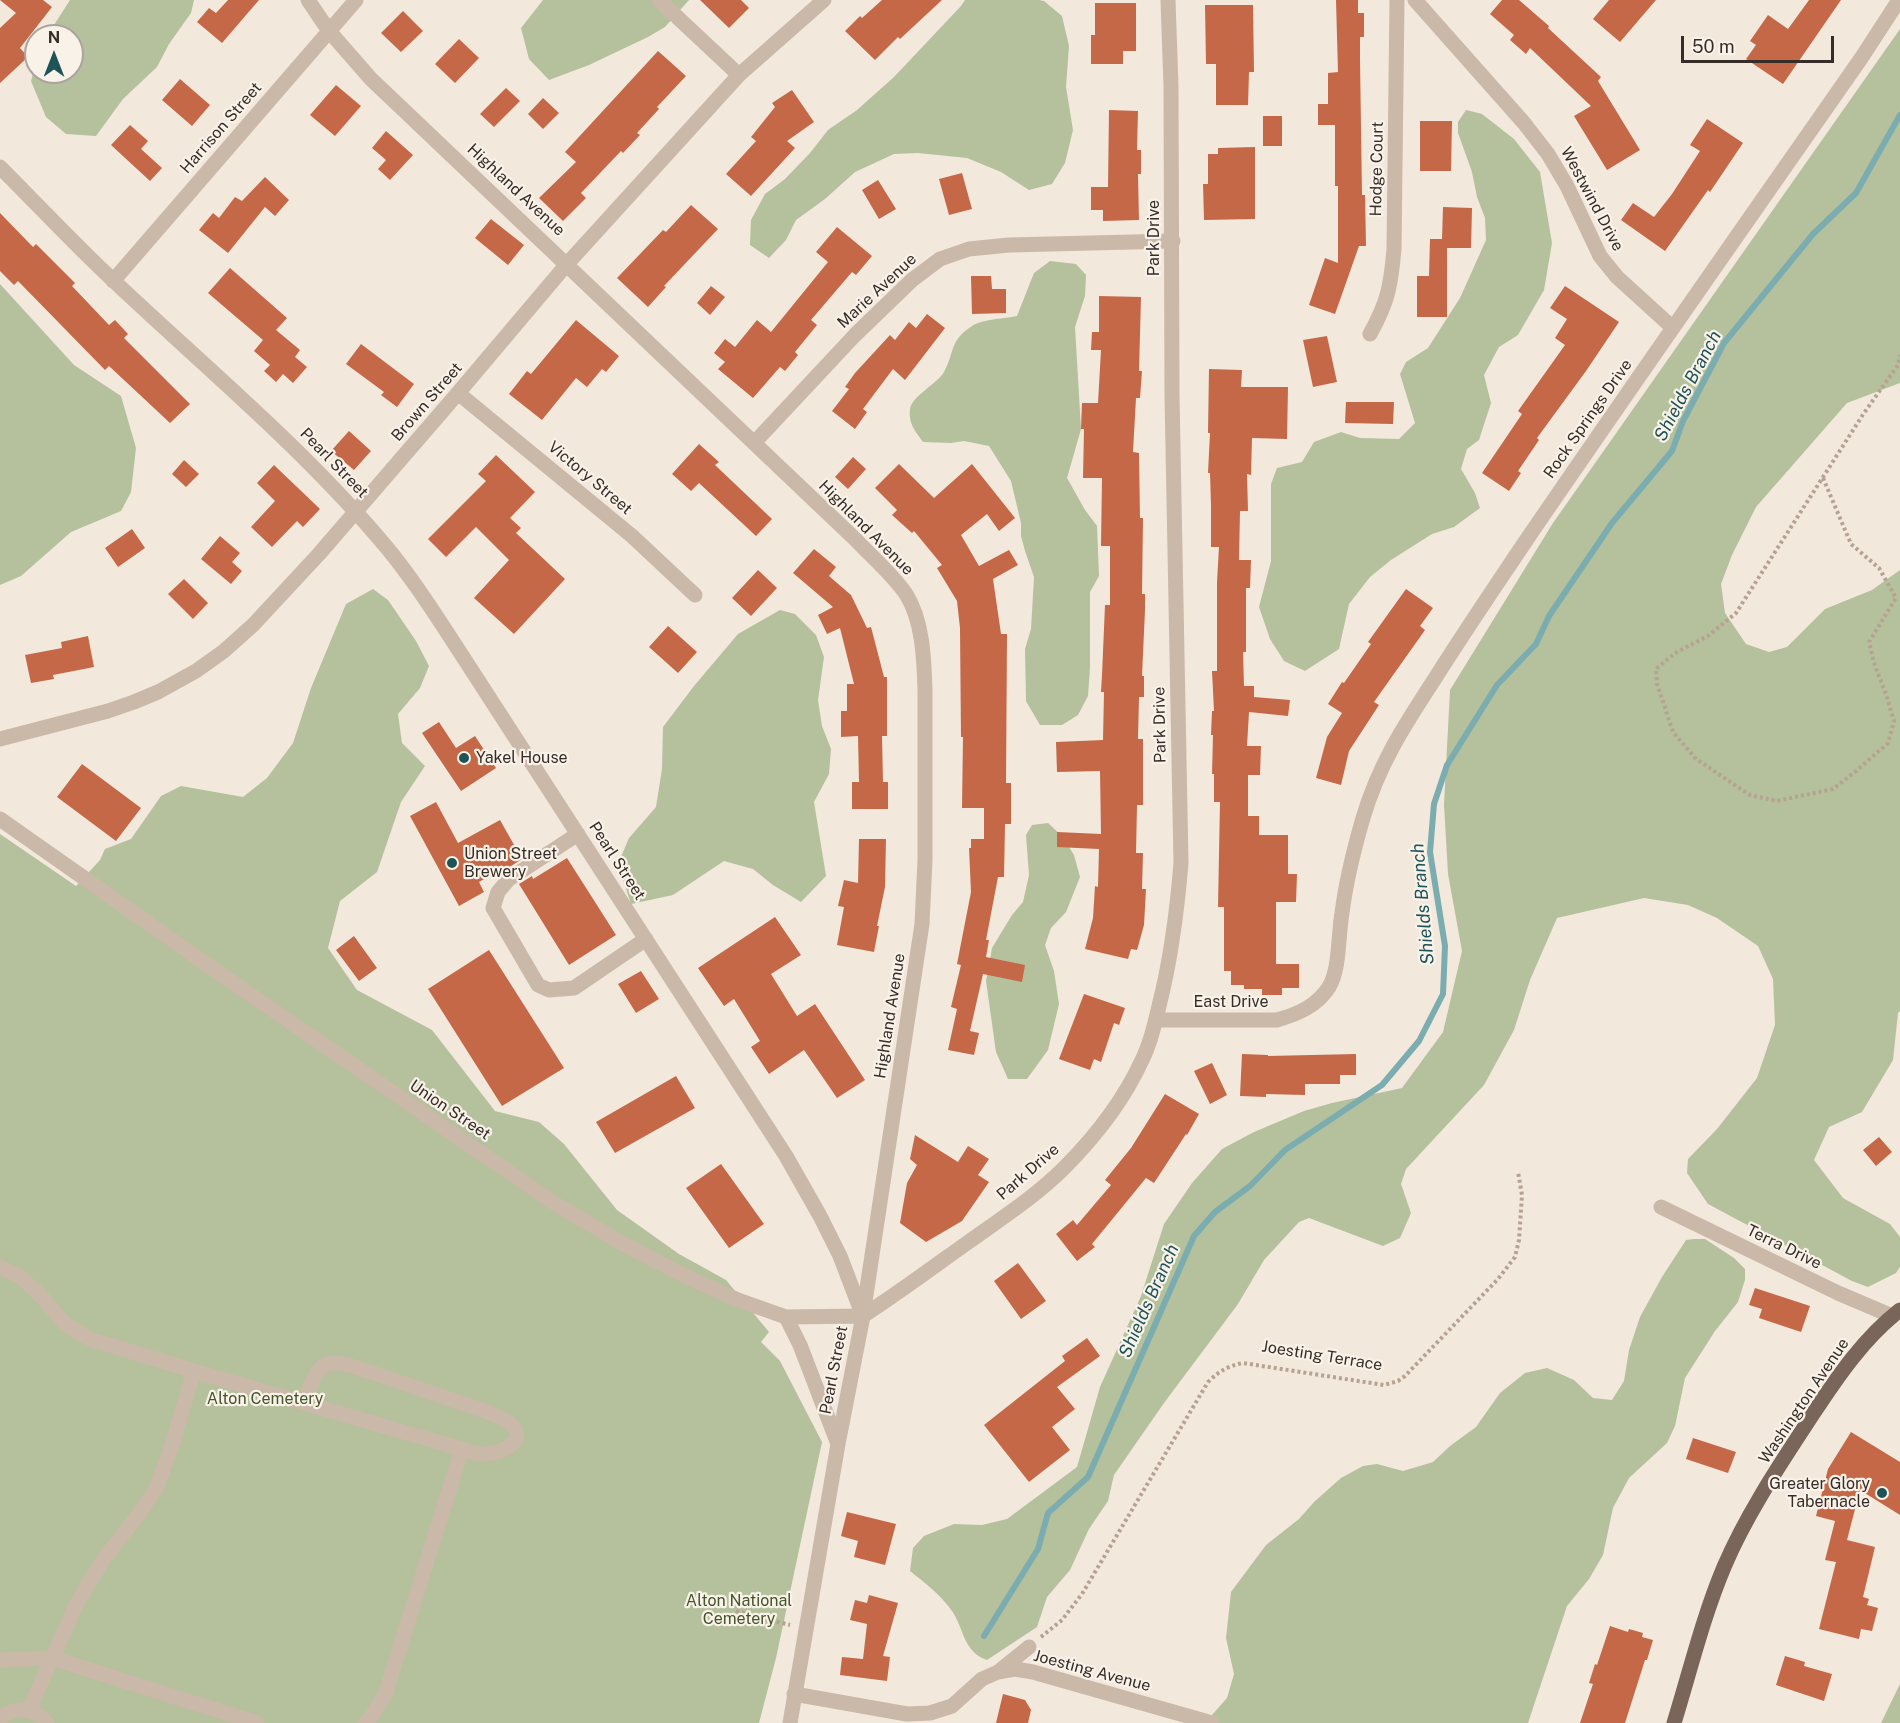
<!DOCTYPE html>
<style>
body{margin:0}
#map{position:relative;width:1900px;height:1723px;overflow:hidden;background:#f2e8dc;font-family:"Public Sans",sans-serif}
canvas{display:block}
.north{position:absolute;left:24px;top:24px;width:60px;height:60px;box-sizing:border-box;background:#f9f2e9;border:2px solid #aba39c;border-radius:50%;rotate:0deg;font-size:16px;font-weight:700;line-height:24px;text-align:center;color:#372d28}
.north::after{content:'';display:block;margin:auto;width:21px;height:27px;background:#1e5358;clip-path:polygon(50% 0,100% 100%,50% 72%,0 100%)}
.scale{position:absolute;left:1681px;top:36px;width:153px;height:27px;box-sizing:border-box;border:3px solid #372d28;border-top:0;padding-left:8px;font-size:18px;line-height:21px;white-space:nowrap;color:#372d28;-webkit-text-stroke:4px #f9f2e9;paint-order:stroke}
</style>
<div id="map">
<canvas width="1900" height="1723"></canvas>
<div class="north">N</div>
<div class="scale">50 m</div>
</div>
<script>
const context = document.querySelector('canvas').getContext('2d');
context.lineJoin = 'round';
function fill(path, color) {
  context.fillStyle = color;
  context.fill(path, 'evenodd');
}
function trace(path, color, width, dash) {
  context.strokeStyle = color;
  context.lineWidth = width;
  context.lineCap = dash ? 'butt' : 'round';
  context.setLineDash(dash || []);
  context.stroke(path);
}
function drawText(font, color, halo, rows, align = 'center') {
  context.font = font + ' "Public Sans",sans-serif';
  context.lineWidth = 4.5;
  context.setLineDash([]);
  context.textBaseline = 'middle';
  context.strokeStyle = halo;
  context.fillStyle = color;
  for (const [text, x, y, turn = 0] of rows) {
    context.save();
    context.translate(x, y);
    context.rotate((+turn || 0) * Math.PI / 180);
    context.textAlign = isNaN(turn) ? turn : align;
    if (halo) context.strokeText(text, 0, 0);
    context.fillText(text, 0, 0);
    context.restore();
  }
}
fill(new Path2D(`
 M70 0H194L191 13 169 44 157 67 123 99 96 136 66 134 46 117 31 81 36 63V72H72V36H47Z
 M543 0H689L665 27 648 37 589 65 549 80 529 59 521 28Z
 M965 0H1039L1044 1 1062 16 1069 46 1066 87 1073 130 1065 163 1052 184 1029 190 1001 172 967 158 918 153 894 154 855 172 825 199 796 220 786 240 769 258 750 245 751 220 765 194 785 179 810 153 828 130 857 110 894 77 961 6Z
 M1900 29V383L1847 403 1756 507 1732 555 1721 584 1725 613 1746 644 1769 652 1787 647 1825 609 1872 590 1900 570V1011L1898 1013 1893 1060 1862 1112 1829 1127 1814 1160 1843 1198 1890 1224 1900 1237V1267L1896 1273 1868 1287 1852 1281 1708 1204 1687 1173 1688 1159 1717 1129 1757 1078 1775 1025 1773 979 1758 946 1717 918 1688 905 1644 898 1557 918 1530 980 1514 1030 1484 1085 1406 1169 1401 1184 1411 1213 1400 1238 1383 1246 1309 1218 1299 1222 1264 1260 1238 1304 1164 1403 1114 1475 1108 1501 1089 1529 1070 1570 1047 1597 1037 1627 987 1660C963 1652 964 1628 952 1611 941 1595 925 1583 910 1571L913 1548 924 1536 954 1524 982 1525 1007 1519 1077 1467 1100 1387 1141 1296 1164 1224 1192 1183 1222 1149 1254 1132 1304 1111 1332 1103 1402 1088 1443 1032 1462 951 1448 874 1444 805 1450 690 1553 523Z
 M1466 110 1482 114 1514 139 1540 172 1552 243 1544 290 1518 335 1499 347 1484 375 1491 403 1479 440 1467 449 1461 469 1475 493 1480 508 1454 527 1432 534 1391 560 1370 577 1349 604 1339 649 1305 671 1284 661 1270 639 1259 607 1271 561V484L1277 468 1302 462 1314 442 1341 432 1360 438 1399 439 1415 423 1400 374 1406 362 1428 348 1460 298 1486 240 1485 218 1477 197 1472 172 1458 133V122Z
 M1050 261 1076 264 1086 275 1085 296 1075 327 1081 429 1067 478 1085 510 1097 526 1099 576 1090 592V667L1088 696 1078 715 1062 725H1040L1026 701 1025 649 1031 629 1034 577 1025 551 1021 536V523L1011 481 989 446 964 441 951 443 923 442C915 431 908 423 910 409 912 396 937 384 944 372 955 352 949 341 972 326 982 319 1004 319 1017 316L1034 273Z
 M0 284 74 365 121 396 136 448 131 492 121 511 71 532 21 576 0 585Z
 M373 589 388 600 416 641 429 666 420 688 398 714 402 743 425 766 401 802 377 872 340 901 328 948 357 990 432 1030 495 1111 539 1122 564 1144 617 1210 679 1254 726 1280 769 1332 761 1342 780 1361 822 1442 776 1658 759 1723H0V834L76 886 100 860 105 849 131 839 161 796 181 786 243 797 267 778 293 743 311 688 346 604Z
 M780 610 795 614 816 635 824 657 818 700 822 726 831 749 829 774 814 802 826 876 801 902 773 885 753 869 724 861 673 895 631 904 618 864 629 838 656 807 662 769 663 727 694 686 738 634Z
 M1048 823 1062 836 1074 855 1080 877 1066 912 1051 928 1045 945 1054 971 1059 1004 1048 1050 1027 1079H1008L996 1052 986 981 992 948 1012 915 1023 902 1029 875 1026 835 1032 825Z
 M1694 1239H1705L1734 1258 1745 1269V1280L1738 1302 1715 1331 1685 1378 1675 1426 1667 1443 1629 1478 1613 1508 1603 1555 1589 1579 1567 1606 1528 1723H1205L1227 1698 1234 1674 1226 1638 1231 1592 1266 1545 1299 1519 1314 1502 1341 1478 1363 1466 1377 1464 1403 1471 1433 1462 1450 1446 1476 1427 1500 1393 1525 1373 1547 1368 1574 1380 1593 1398 1612 1400 1624 1381 1629 1350 1640 1317 1662 1277 1686 1240Z
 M1900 1684V1723H1881Z`), '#b4c19c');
trace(new Path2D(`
 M984 1636 1038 1549 1048 1513 1088 1477 1194 1236 1215 1212 1250 1186 1285 1150 1382 1085 1419 1041 1443 994 1445 946 1430 852 1434 804 1447 765 1497 685 1536 644 1549 616 1612 523 1672 451 1683 421 1724 343 1813 234 1856 193 1900 115`), '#7bacaf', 6);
fill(new Path2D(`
 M0 0H43L52 7 20 48 28 57 0 83V28L16 13Z
 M228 0H259L222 43 197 22 209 8 216 13Z
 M700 0H741L749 8 729 28Z
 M882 0H942L900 39 898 37 875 60 845 31 860 16 862 18Z
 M1336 0H1358V13H1364V37H1360V60L1362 195H1365L1366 246H1359L1335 314 1309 305 1325 258 1338 263V186H1335V125H1318V104H1328V73L1338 72Z
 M1502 0H1519L1549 26 1548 28 1601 77 1598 81 1640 150 1607 170 1574 116 1591 106 1530 48 1526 54 1510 40 1514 35 1490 14Z
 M1609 0H1656L1620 42 1593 19Z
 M1809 0H1841L1783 84 1746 59 1756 45 1750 41 1768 15 1788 29Z
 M1095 3H1136V51H1123V64H1091V35H1095Z
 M1205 5H1253L1254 72H1249L1248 105H1216V64H1206Z
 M403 11 423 31 401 52 381 33Z
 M459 39 479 58 455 83 435 64Z
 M658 51 686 76 657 107 659 109 637 133 640 135 623 153 621 151 581 193 586 198 563 221 539 198 576 162 565 152Z
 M180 79 210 105 192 126 162 100Z
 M336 85 361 106 335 136 310 115Z
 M506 88 520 101 494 127 480 114Z
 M792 90 814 122 787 141 795 148 751 196 726 174 756 141 751 137 775 107 772 103Z
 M543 98 559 113 543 129 528 114Z
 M1109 110 1138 111 1137 150H1141V174H1138L1139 220 1103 221V210H1091V187H1108Z
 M1263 116H1282V146H1263Z
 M1707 119 1743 143 1710 192 1708 190 1665 251 1621 220 1633 203 1654 217 1672 194 1700 151 1690 145Z
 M1420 121H1452L1451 171H1420Z
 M130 125 148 141 141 149 162 168 150 181 111 145Z
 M386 131 413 155 390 180 378 169 386 160 372 148Z
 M1255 147V219L1204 220 1203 184H1208V154H1218V148Z
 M962 173 972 209 949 215 939 179Z
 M265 177 289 200 275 216 265 207 228 253 199 230 213 213 219 218 235 197 242 201Z
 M878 180 896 209 879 219 862 190Z
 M691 205 718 229 664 286 666 287 648 307 617 278 663 230 666 232Z
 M1443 207 1472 208 1471 248H1447V317H1417V276H1429L1430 239H1442Z
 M0 213 33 247 36 244 75 283 72 286 109 325 115 320 128 334 124 338 190 404 170 423 109 366 105 370 18 281 14 285 0 271Z
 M491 219 524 245 508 265 475 238Z
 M837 227 872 256 856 275 852 272 811 320 817 325 795 352 798 355 785 371 780 367 753 398 718 369 725 362 714 353 725 339 735 347 757 320 771 332 828 262 816 252Z
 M230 268 287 318 276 330 300 350 295 357 307 367 293 383 283 374 276 382 264 371 270 365 254 351 263 340 208 293Z
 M971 276H991L992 289H1006V313L972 314Z
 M711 286 725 297 710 315 697 303Z
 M1565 286 1619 322 1586 371 1537 438 1539 440 1518 471 1521 473 1509 491 1482 473 1522 414 1518 411 1565 345 1555 338 1567 319 1550 308Z
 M1099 296 1141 297 1139 371H1142L1140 398H1136L1133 452 1139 453 1140 518H1143L1142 594H1145V610L1142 676H1144V697H1139L1138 739H1143V805H1137L1136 853H1143L1142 889H1146L1144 925 1137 950 1131 949 1128 959 1085 949 1093 918 1095 886 1098 887 1099 849 1057 847V832L1101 834 1100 771 1057 772 1056 742 1103 740 1104 692H1101L1102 675 1105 605H1110V546H1101L1102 478H1083L1084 429H1081L1082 403H1098L1101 350H1091L1092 332H1099Z
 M927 314 945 328 905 380 893 369 863 409 867 412 855 429 832 411 849 389 845 387 855 373 890 335 895 340 909 322 916 328Z
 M576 320 619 356 606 372 602 369 587 387 576 378 542 420 509 394 527 371 531 374Z
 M1327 336 1337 382 1313 387 1303 340Z
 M361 344 414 384 397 407 381 395 384 392 346 364Z
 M1209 369 1242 370 1241 387H1288L1287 439 1252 438 1251 475 1247 474 1248 511H1240L1239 560H1251L1250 588H1246V652H1243L1244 686H1254V697L1290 700 1288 716 1249 712 1247 746H1261L1260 775H1248V816H1259V835H1288V874H1297L1296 902H1276V964H1299V988H1282V995H1262V989H1244V985H1231V971H1224V907H1218L1220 802H1214V774H1212L1213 735H1211L1212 711H1214L1212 671H1217V582L1219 547H1211V505L1210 473H1208L1210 433H1208Z
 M1346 402H1394L1393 424 1345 423Z
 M349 431 371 451 354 470 331 451Z
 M699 444 719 462 715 465 772 519 756 536 699 483 691 491 672 474Z
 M496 455 535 492 510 518 521 528 516 533 565 579 514 634 474 598 509 560 476 527 446 557 428 539 486 481 478 474Z
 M853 457 866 469 848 489 835 477Z
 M184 460 199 474 186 487 172 474Z
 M899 464 934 498 972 464 1015 518 999 531 987 514 961 535 979 566 1009 550 1018 565 993 579 1001 634H1007L1006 783H1011V824H1005L1004 877H998L986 940H989L986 957 1025 965 1022 982 983 974 970 1031 979 1033 974 1055 948 1050 957 1009 951 1007 961 965 957 964 971 892 969 848H971V839H984V808H962L963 737H961L960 628 957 601 937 568 942 565 914 531 912 533 892 515 897 510 875 488Z
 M274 465 320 509 303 527 297 521 272 547 251 527 275 501 257 483Z
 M132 529 145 548 118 567 105 548Z
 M220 536 240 553 232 562 242 571 231 584 201 559Z
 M814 549 836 567 829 576 851 595 867 628 871 627 884 677H887V736H882L883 782H888V809H852V782H859L858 736 841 737V711H847V684H854L840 628 827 634 818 615 833 607 793 573Z
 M758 570 777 588 751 616 732 598Z
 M184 579 208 603 193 619 168 594Z
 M1406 589 1433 608 1420 626 1425 630 1374 702 1379 705 1349 751 1341 785 1316 778 1327 737 1342 713 1328 704 1342 682 1344 683 1371 644 1368 642Z
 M668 626 697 652 678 673 649 647Z
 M88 636 94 667 53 675 54 679 31 683 25 655 62 648 61 642Z
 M439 722 456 748 475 736 496 768 461 791 422 733Z
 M82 764 141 808 116 841 57 797Z
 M436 802 458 843 500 820 522 859 508 868 507 866 479 882 484 892 459 906 410 816Z
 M859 839H886L885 887 877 926H879L874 952 837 945 844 907 838 906 844 880 858 883Z
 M567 858 616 935 569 965 519 884 532 876 533 879Z
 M775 917 801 955 771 974 797 1016 815 1004 865 1080 837 1098 804 1050 769 1074 751 1047 760 1041 734 999 724 1006 698 968Z
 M354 936 377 968 359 981 336 950Z
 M489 950 564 1068 502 1106 428 989Z
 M641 971 659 999 636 1013 618 984Z
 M1084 994 1125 1008 1119 1025 1114 1023 1101 1062 1094 1059 1090 1070 1059 1059Z
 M1242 1054 1268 1055V1056L1356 1054V1075H1340V1084H1305V1095L1266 1094V1097L1240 1096Z
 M1212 1063 1227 1095 1210 1104 1194 1071Z
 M676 1076 695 1108 615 1153 596 1122Z
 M1165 1094 1199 1114 1187 1135 1186 1134 1154 1183 1146 1178 1092 1244 1095 1247 1077 1261 1056 1234 1073 1220 1077 1225 1111 1185 1105 1180 1131 1148Z
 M915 1135 958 1162 968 1146 989 1159 978 1175 989 1182 962 1221 926 1242 900 1223 907 1183 917 1165 910 1159Z
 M1879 1137 1892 1152 1876 1166 1863 1150Z
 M721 1164 764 1224 729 1248 686 1188Z
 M1018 1263 1046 1301 1021 1319 994 1281Z
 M1755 1288 1810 1306 1801 1332 1759 1318 1762 1309 1749 1305Z
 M1087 1338 1100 1356 1057 1387 1075 1409 1052 1427 1070 1450 1029 1482 984 1425 1065 1361 1062 1356Z
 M1851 1432 1900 1462V1515L1860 1490 1847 1540 1875 1547 1863 1597 1869 1599 1867 1605 1878 1608 1872 1631 1861 1629 1859 1639 1819 1629 1836 1562 1825 1560 1835 1521 1816 1516 1828 1469Z
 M1693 1438 1736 1452 1728 1473 1686 1459Z
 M847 1512 896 1524 885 1565 854 1557 858 1541 841 1536Z
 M869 1595 898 1603 883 1656 890 1657 887 1681 840 1675 842 1657 863 1659 867 1624 850 1620 855 1600 867 1603Z
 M1610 1626 1628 1632 1629 1629 1643 1633 1642 1637 1653 1640 1647 1660H1645L1625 1723H1580L1593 1684 1589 1683 1595 1664 1597 1665Z
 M1785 1656 1805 1662 1804 1666 1832 1674 1824 1701 1776 1685Z
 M1003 1694 1025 1700 1031 1710 1028 1723H996Z`), '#c56848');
trace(new Path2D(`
 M1823 478 1851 544 1879 568 1896 598 1869 642 1875 666 1886 694 1894 721 1888 743 1855 772 1833 789 1777 801 1750 795 1696 759 1673 732 1657 684 1656 669 1675 653 1708 636 1736 613 1864 413 1898 365 1900 355
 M736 1611 790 1625
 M1041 1637 1062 1620 1082 1594 1208 1382C1219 1371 1228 1366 1243 1363L1384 1385 1398 1381 1405 1376 1498 1279 1515 1257 1519 1240 1522 1195 1518 1172`), '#b6a292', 4, [3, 3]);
trace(new Path2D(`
 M308 0 329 31 371 79 855 539C872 557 892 574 906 594 923 621 924 659 925 690V860L922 924 863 1315
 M659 0 739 75
 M1415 0 1524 123 1548 154 1567 186 1600 256 1617 277 1673 328
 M0 167C39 206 76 246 116 283 204 366 298 444 377 536 406 569 430 606 454 643L786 1156 820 1216 840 1256 863 1316 838 1444 790 1723
 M113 281 356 0
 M1370 334C1388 302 1391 285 1394 249L1397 0
 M458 393 632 536 695 595
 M754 443 855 335 912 280 940 259 969 249 1009 245 1173 241
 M0 739 108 711 134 702 158 692 196 671 224 651 253 625 319 554 458 393 567 264 739 75 824 0
 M0 819 232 982 554 1203 625 1245 689 1278 738 1300 786 1317 800 1345 838 1444
 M578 834 509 879 498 892 493 908 538 985 549 990 574 988 646 939
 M1156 1020H1277C1298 1014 1317 1006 1329 987 1340 969 1338 935 1342 913 1346 881 1354 849 1363 818 1379 764 1404 726 1434 680 1463 634 1493 590 1523 545 1635 381 1749 219 1862 57L1899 0
 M1661 1207 1838 1293 1892 1316
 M0 1267 21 1277 42 1297 65 1324 90 1339 194 1371
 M863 1316C898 1293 932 1268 967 1243 999 1220 1035 1197 1064 1168 1095 1137 1125 1098 1143 1058 1151 1042 1155 1023 1159 1006 1171 959 1177 912 1181 863L1172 395 1171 86 1168 0
 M786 1317 863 1316
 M305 1403C309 1392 313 1371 325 1365 331 1361 342 1364 349 1365L488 1412C496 1416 507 1419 513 1426 528 1445 494 1455 481 1454 475 1454 468 1451 462 1449
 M0 1660 52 1658 257 1723
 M998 1672 1029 1647
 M794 1694 907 1714 930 1713 952 1706 982 1679 998 1672 1015 1669 1033 1672 1212 1723
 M29 1710 77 1603 103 1560 138 1515 157 1487 171 1448 194 1371 462 1449 385 1695 369 1720 365 1723
 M0 1718C16 1706 34 1707 47 1723`), '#cab8a8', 15);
trace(new Path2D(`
 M1674 1723C1690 1671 1703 1617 1724 1567 1747 1513 1781 1463 1813 1414 1838 1376 1864 1338 1900 1310`), '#79655a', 15);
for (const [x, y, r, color] of [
 [464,758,6,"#1e5358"],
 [452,863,6,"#1e5358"],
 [1882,1493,6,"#1e5358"]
]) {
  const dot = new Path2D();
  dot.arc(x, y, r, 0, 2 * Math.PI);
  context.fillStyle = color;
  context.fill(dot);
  trace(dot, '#f9f2e9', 2);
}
drawText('16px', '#372d28', '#f9f2e9', [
 ["Harrison Street",221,128,-49],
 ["Hodge Court",1377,169,-89],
 ["Highland Avenue",516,190,43],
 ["Westwind Drive",1592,199,62],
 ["Park Drive",1154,238,-90],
 ["Marie Avenue",877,291,-43],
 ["Brown Street",427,402,-49],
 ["Rock Springs Drive",1588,419,-55],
 ["Pearl Street",334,463,46],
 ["Victory Street",590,478,40],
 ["Highland Avenue",866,528,45],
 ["Park Drive",1160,725,-91],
 ["Pearl Street",617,861,57],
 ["East Drive",1231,1002],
 ["Highland Avenue",890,1016,-81],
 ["Union Street",450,1110,34],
 ["Park Drive",1028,1172,-41],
 ["Terra Drive",1784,1247,26],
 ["Joesting Terrace",1322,1356,9],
 ["Pearl Street",834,1370,-79],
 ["Washington Avenue",1804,1401,-56],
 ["Joesting Avenue",1092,1671,15]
]);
drawText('16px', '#372d28', '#f9f2e9', [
 ["Yakel House",476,758],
 ["Union Street",464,854],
 ["Brewery",464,872],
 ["Greater Glory",1870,1484,"right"],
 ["Tabernacle",1870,1502,"right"]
], 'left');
drawText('16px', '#45552c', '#f9f2e9', [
 ["Alton Cemetery",265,1399],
 ["Alton National",739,1601],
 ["Cemetery",739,1619]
]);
drawText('italic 18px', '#1e5358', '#f9f2e9', [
 ["Shields Branch",1688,386,-62],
 ["Shields Branch",1423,904,-95],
 ["Shields Branch",1149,1301,-66]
]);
</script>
